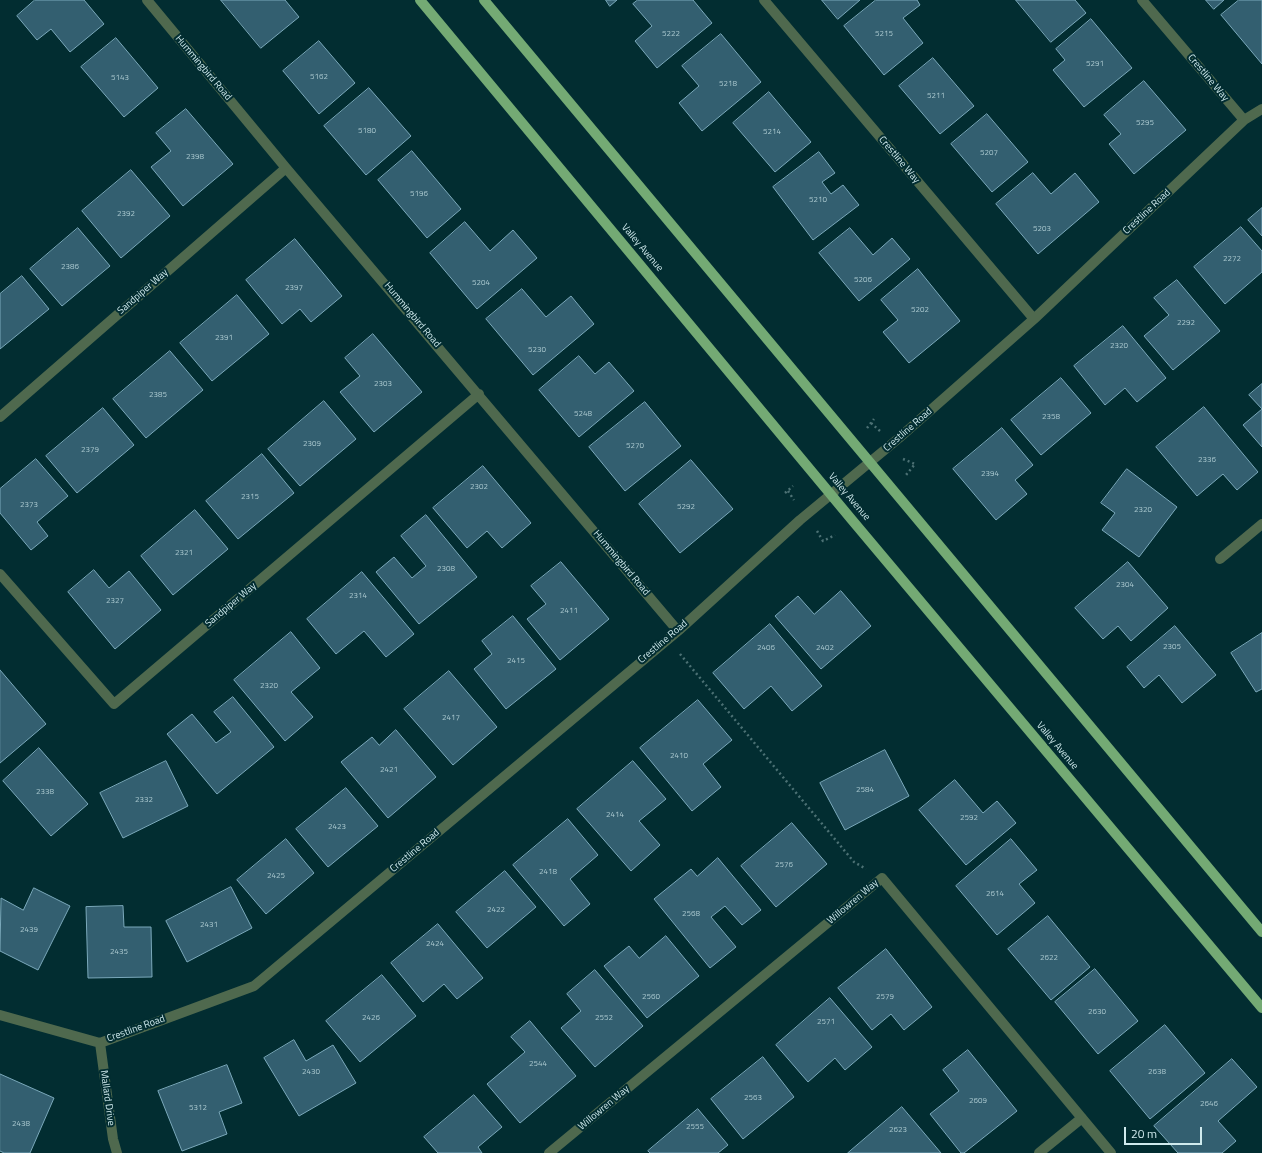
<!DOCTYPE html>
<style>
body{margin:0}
#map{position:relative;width:1262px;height:1153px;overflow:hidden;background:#022d31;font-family:"Titillium Web",sans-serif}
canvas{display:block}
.scale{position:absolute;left:1124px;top:1127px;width:78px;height:18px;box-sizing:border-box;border:2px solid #d0eaed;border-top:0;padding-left:5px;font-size:12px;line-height:14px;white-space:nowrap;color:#d0eaed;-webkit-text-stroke:3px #022d31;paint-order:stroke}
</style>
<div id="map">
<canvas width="1262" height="1153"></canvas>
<div class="scale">20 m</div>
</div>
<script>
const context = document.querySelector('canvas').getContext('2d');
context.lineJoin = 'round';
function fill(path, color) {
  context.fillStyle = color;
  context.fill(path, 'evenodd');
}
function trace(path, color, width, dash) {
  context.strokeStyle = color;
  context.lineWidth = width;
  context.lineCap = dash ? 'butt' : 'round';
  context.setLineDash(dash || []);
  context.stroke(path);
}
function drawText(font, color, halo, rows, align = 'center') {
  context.font = font + ' "Titillium Web",sans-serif';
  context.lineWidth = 4;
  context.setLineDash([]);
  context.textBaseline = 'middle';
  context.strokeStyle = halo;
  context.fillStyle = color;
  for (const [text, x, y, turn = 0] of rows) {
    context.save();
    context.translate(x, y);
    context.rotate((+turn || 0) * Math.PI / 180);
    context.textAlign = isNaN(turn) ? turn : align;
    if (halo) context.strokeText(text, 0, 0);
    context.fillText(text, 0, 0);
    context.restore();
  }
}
const building = new Path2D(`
 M35 0H84L104 24 70 52 51 29 37 40 17 16Z
 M221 0H285L299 17 261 48Z
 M606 0H617L610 6Z
 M638 0H693L712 23 657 68 635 41 652 26 633 4Z
 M822 0H860L838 19Z
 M876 0H917L920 5 903 18 923 43 884 75 844 26Z
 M1016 0H1075L1086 13 1051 42Z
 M1206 0H1224L1214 9Z
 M1239 0H1262V64L1221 15Z
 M1091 19 1132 68 1084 107 1053 70 1065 60 1056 49Z
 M721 34 761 82 702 131 679 103 699 86 682 66Z
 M116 38 158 88 124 117 81 67Z
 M319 41 355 83 319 114 283 71Z
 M933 58 974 106 940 134 899 86Z
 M1144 81 1186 130 1134 174 1109 144 1121 134 1104 115Z
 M369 88 411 136 366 175 324 126Z
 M769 92 811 142 775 172 733 123Z
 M186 109 233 164 183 206 151 167 171 151 156 133Z
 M987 114 1028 162 992 192 951 144Z
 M412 151 461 209 427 238 378 180Z
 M819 152 835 173 822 182 831 194 843 185 859 205 813 240 773 187Z
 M131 170 170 216 121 258 82 211Z
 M1033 173 1051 194 1075 173 1099 202 1038 254 996 204Z
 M1262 208V236L1248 220Z
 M465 222 490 251 513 230 537 258 477 309 430 253Z
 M1241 227 1262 251V272L1225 304 1194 267Z
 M78 228 110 266 62 306 30 269Z
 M850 228 873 255 892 238 910 259 859 301 819 253Z
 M295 239 342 296 311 322 300 309 282 324 246 280Z
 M918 269 960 321 909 363 883 332 898 320 881 300Z
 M22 276 49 309 0 349V294Z
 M1177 280 1220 331 1173 370 1144 336 1169 315 1154 298Z
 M522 289 546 317 571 296 594 324 533 375 486 319Z
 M237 295 269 334 212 381 180 343Z
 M1123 326 1166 378 1137 402 1125 388 1105 405 1074 366Z
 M373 334 422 392 374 432 340 392 360 376 345 358Z
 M170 351 203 390 146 438 113 399Z
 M579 356 595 374 609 362 634 391 579 437 539 390Z
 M1061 378 1091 413 1041 455 1011 420Z
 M1262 384V447L1243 425 1262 409 1249 395Z
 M324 401 356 439 300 486 268 449Z
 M645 402 681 446 625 491 589 447Z
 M1204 407 1258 472 1237 490 1223 474 1197 496 1156 447Z
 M103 408 134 445 77 493 46 456Z
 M1002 428 1033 465 1015 480 1027 494 996 520 953 469Z
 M262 454 294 493 238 539 206 501Z
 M36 459 68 496 37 522 48 536 31 550 0 513V489Z
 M691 460 733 509 680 553 639 504Z
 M483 466 531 523 502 548 487 531 467 548 433 508Z
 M1127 469 1177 507 1139 557 1102 530 1115 513 1101 503Z
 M195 510 228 549 173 595 141 556Z
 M426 515 477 577 419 624 376 572 394 557 412 578 426 566 401 536Z
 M561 562 609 619 560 660 527 619 546 604 531 586Z
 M1128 562 1168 608 1131 641 1118 626 1103 639 1075 608Z
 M94 570 109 588 129 571 161 610 115 649 68 592Z
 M362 572 414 634 386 657 364 631 336 654 307 619Z
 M841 591 871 626 821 669 775 616 798 596 814 614Z
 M513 616 556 669 506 709 474 669 492 654 482 641Z
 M770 624 822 686 792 711 771 686 744 709 713 673Z
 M1175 626 1216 675 1182 703 1159 675 1144 688 1127 667Z
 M291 632 320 668 291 692 313 717 285 741 234 680Z
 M1262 633V689L1256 692 1231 653Z
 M0 670 46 724 0 763Z
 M449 671 497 727 453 765 404 709Z
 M233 697 274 747 217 794 167 734 192 714 216 743 231 732 214 712Z
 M698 700 732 740 703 764 721 787 692 811 640 748Z
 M396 730 436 777 388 818 341 762 372 737 379 745Z
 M39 748 88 804 51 836 3 781Z
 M885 750 909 796 845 830 820 783Z
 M166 761 188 806 123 838 100 793Z
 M633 761 666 799 639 821 660 845 631 871 577 809Z
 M955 780 983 813 997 801 1016 823 966 865 919 810Z
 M346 788 378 826 328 867 296 829Z
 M568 819 598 855 570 879 590 904 564 926 513 865Z
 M792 823 827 864 776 907 741 866Z
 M286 839 314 873 266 914 237 880Z
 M1011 839 1037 870 1019 884 1035 903 997 935 956 886Z
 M718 858 761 910 742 925 725 906 711 917 736 947 710 968 654 899 691 869 697 876Z
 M505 871 536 907 487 948 456 912Z
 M231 887 252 928 187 962 166 921Z
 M34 888 70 906 38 970 0 951 1 898 23 910Z
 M123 906 124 927H151L152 977 88 978 86 907Z
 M1048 916 1090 967 1051 1000 1008 949Z
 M438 924 483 978 457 999 444 984 423 1002 391 963Z
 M666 936 699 976 647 1018 604 966 629 946 639 958Z
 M886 949 932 1007 904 1030 891 1014 872 1030 838 988Z
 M1095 969 1138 1021 1098 1054 1055 1002Z
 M595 970 643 1026 595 1067 561 1028 581 1011 567 994Z
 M382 975 416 1016 360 1062 326 1021Z
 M830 998 872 1047 845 1070 835 1058 808 1082 776 1045Z
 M530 1021 576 1076 520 1123 487 1084 525 1052 511 1037Z
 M1165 1025 1205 1073 1150 1119 1110 1071Z
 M294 1040 306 1061 333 1045 356 1083 299 1116 264 1058Z
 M968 1050 1017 1111 964 1153H961L930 1114 959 1091 943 1070Z
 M763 1057 794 1097 743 1139 711 1099Z
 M1232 1059 1257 1087 1218 1121 1236 1141 1222 1153H1178L1154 1126Z
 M227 1065 242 1103 219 1112 227 1134 182 1151 158 1091Z
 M0 1074 54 1098 30 1153H4L0 1151Z
 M474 1095 502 1127 478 1147 482 1153H438L424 1137Z
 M902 1107 941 1153H848Z
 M698 1109 728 1145 718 1153H650L648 1151Z`);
fill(building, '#335f70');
trace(building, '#7ba9bb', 1);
trace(new Path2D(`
 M871 423 880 431
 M867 428 874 419
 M903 459 915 464 906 475
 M788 491 794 500
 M785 493 793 486
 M817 531 823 541 835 535
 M680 654 854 862 866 869`), '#4c7174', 2.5, [2, 3]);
trace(new Path2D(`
 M147 0 286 168 678 631
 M764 0 1034 319
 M1142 0 1244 120
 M0 417 286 168
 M1220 559 1262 524
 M0 574 114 704 479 394
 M0 1015 100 1043 254 986 678 631 800 520 899 438 1034 319 1244 120 1262 109
 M100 1043 113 1139 117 1153
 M549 1153 882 878 1111 1153
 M1039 1153 1082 1118`), '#4f694e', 10);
trace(new Path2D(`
 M420 0 852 520 1262 1008
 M484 0 1262 932`), '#74aa74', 10);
drawText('8px', '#a9c7ce', null, [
 ["5222",671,34],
 ["5215",884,34],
 ["5291",1095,64],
 ["5162",319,77],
 ["5143",120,78],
 ["5218",728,84],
 ["5211",936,96],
 ["5295",1145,123],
 ["5180",367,131],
 ["5214",772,132],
 ["5207",989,153],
 ["2398",195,157],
 ["5196",419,194],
 ["5210",818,200],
 ["2392",126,214],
 ["5203",1042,229],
 ["2272",1232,259],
 ["2386",70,267],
 ["5206",863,280],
 ["5204",481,283],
 ["2397",294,288],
 ["5202",920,310],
 ["2292",1186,323],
 ["2391",224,338],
 ["2320",1119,346],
 ["5230",537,350],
 ["2303",383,384],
 ["2385",158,395],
 ["5248",583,414],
 ["2358",1051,417],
 ["2309",312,444],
 ["5270",635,446],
 ["2379",90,450],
 ["2336",1207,460],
 ["2394",990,474],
 ["2302",479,487],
 ["2315",250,497],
 ["2373",29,505],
 ["5292",686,507],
 ["2320",1143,510],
 ["2321",184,553],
 ["2308",446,569],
 ["2304",1125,585],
 ["2314",358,596],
 ["2327",115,601],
 ["2411",569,611],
 ["2305",1172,647],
 ["2406",766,648],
 ["2402",825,648],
 ["2415",516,661],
 ["2320",269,686],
 ["2417",451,718],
 ["2410",679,756],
 ["2421",389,770],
 ["2584",865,790],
 ["2338",45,792],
 ["2332",144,800],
 ["2414",615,815],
 ["2592",969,818],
 ["2423",337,827],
 ["2576",784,865],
 ["2418",548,872],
 ["2425",276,876],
 ["2614",995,894],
 ["2422",496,910],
 ["2568",691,914],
 ["2431",209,925],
 ["2439",29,930],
 ["2424",435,944],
 ["2435",119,952],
 ["2622",1049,958],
 ["2560",651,997],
 ["2579",885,997],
 ["2630",1097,1012],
 ["2426",371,1018],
 ["2552",604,1018],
 ["2571",826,1022],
 ["2544",538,1064],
 ["2430",311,1072],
 ["2638",1157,1072],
 ["2563",753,1098],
 ["2609",978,1101],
 ["2646",1209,1104],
 ["5312",198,1108],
 ["2438",21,1124],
 ["2555",695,1127],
 ["2623",898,1130]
]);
drawText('10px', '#d0eaed', '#022d31', [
 ["Hummingbird Road",203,68,50],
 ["Crestline Way",1208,78,50],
 ["Crestline Way",899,160,50],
 ["Crestline Road",1147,212,-43],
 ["Valley Avenue",642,248,50],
 ["Sandpiper Way",143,292,-41],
 ["Hummingbird Road",412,315,50],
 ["Crestline Road",908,430,-41],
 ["Valley Avenue",849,497,50],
 ["Hummingbird Road",621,563,50],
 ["Sandpiper Way",231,605,-40],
 ["Crestline Road",663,642,-40],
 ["Valley Avenue",1057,746,50],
 ["Crestline Road",415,851,-40],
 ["Willowren Way",853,902,-40],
 ["Crestline Road",136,1029,-20],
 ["Mallard Drive",107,1098,82],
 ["Willowren Way",604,1108,-40]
]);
</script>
